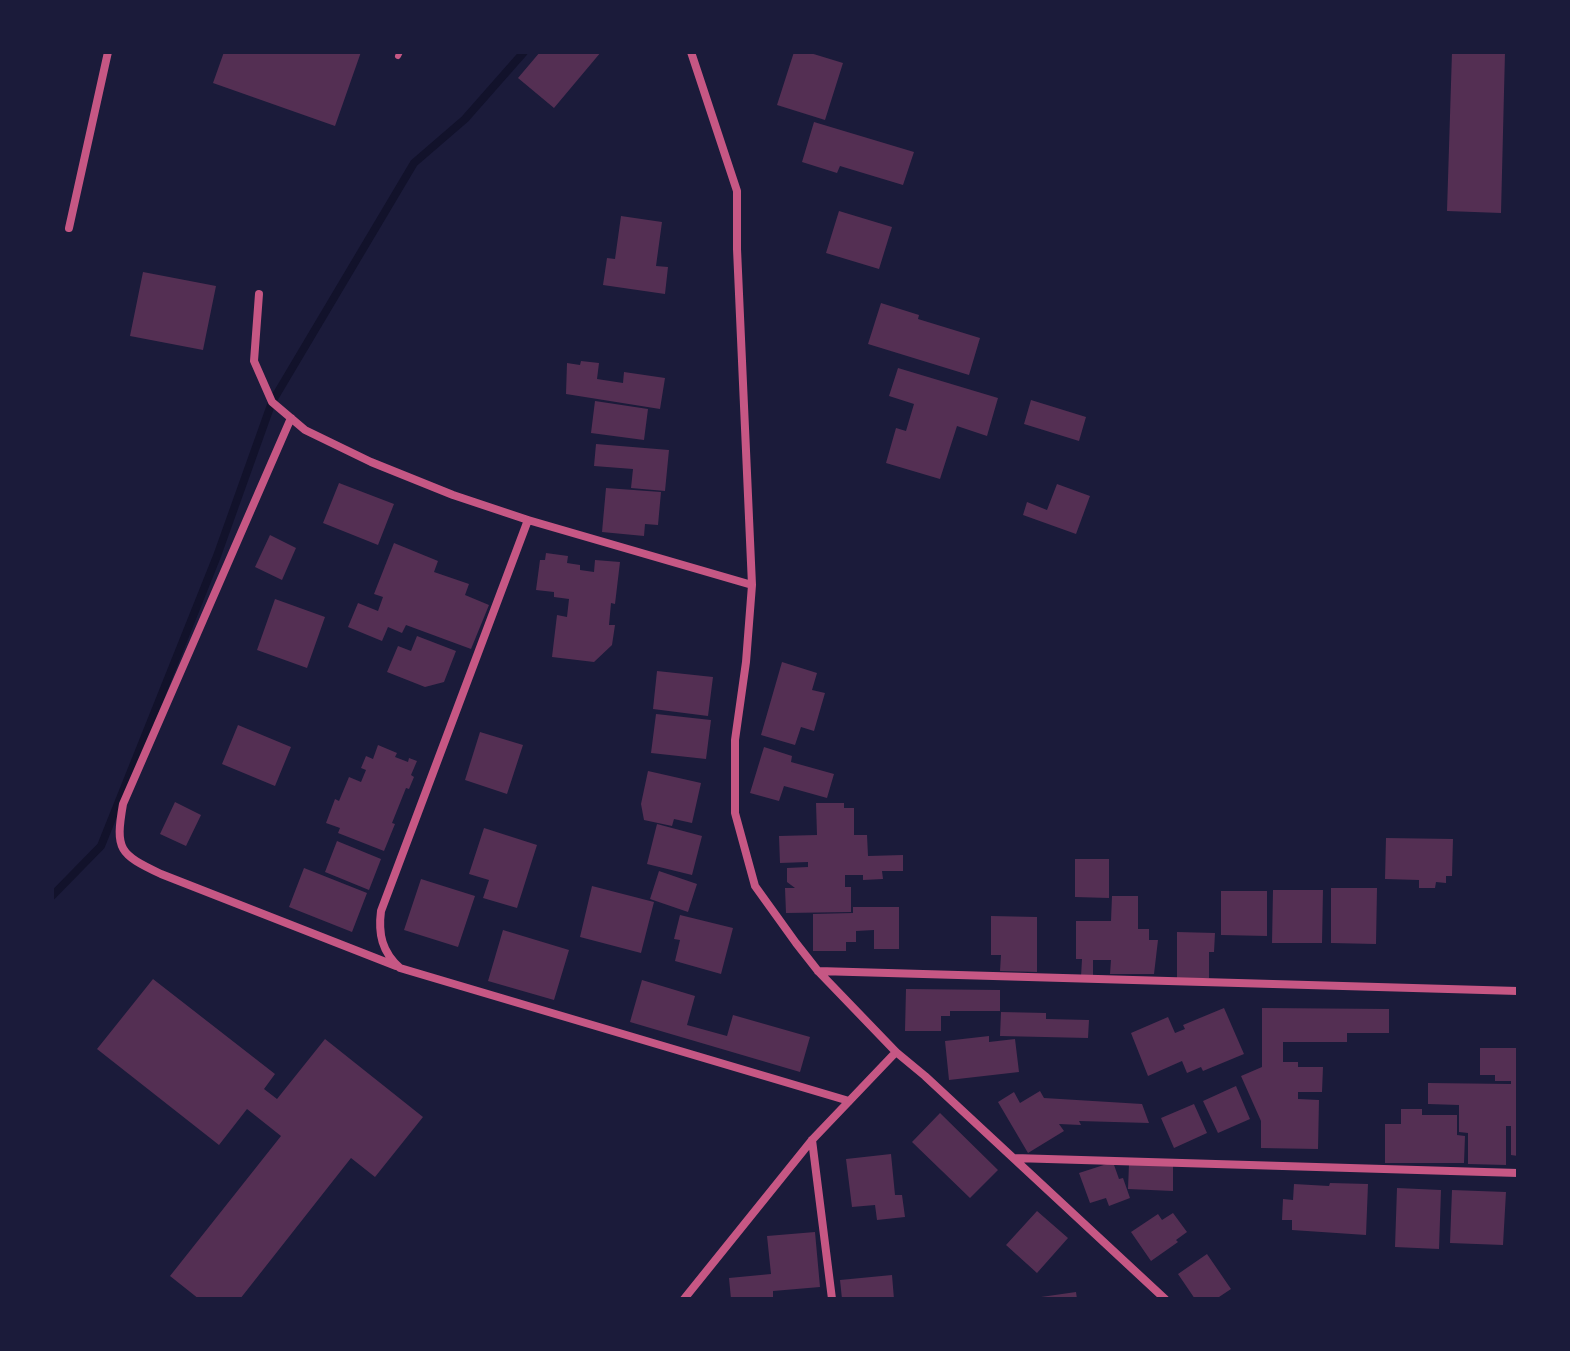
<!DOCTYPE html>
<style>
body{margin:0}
#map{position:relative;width:1570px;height:1351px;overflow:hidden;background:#1b1b3a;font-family:Helvetica,sans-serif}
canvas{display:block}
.frame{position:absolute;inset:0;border:54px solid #1b1b3a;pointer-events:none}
</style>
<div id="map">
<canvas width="1570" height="1351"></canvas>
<div class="frame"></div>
</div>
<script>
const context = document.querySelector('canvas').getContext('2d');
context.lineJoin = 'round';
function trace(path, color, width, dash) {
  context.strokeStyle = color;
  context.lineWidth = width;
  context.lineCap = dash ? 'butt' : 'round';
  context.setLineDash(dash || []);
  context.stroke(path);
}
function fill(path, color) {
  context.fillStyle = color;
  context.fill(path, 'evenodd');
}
trace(new Path2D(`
 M52 896 101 846 217 556 272 402 414 163 465 119 524 52`), '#12122b', 8);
fill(new Path2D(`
 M224 52H361L335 126 213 83Z
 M540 52H601L554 108 518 78Z
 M794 52H807L843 63 825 120 777 105Z
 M1452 52H1505L1501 213 1447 211Z
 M814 122 914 152 903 185 840 166 837 173 802 162Z
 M839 211 892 227 879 269 826 253Z
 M621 216 662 222 656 266 668 267 665 294 603 285 607 258 615 259Z
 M143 272 216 286 203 350 130 336Z
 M881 303 919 315 918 319 980 338 969 375 868 344Z
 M581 361 599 363 597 379 623 383 624 372 665 378 660 409 566 394 567 363 580 365Z
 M898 368 998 398 987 436 957 426 940 479 886 463 896 428 906 431 914 404 889 396Z
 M1031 400 1086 417 1079 441 1024 424Z
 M595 401 648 409 644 440 591 433Z
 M596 444 669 450 665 491 631 488 633 469 594 466Z
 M339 483 394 504 378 545 323 523Z
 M1057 484 1090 496 1076 534 1023 515 1027 502 1047 510Z
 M606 488 661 492 658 525 645 524 644 536 602 532Z
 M270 535 296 548 282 580 255 567Z
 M394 543 438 561 434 572 469 584 465 595 489 605 471 649 406 625 402 633 388 627 382 641 348 627 358 603 378 611 383 597 374 594Z
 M546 553 568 556 567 563 580 565V570L594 572 595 560 620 562 615 604 611 603 609 625H615L612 645 594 662 552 657 557 615 567 617 569 599 554 597V592L536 590 540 560H545Z
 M275 599 325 617 307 668 257 650Z
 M417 636 456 651 444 682 425 687 387 672 398 646 411 651Z
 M782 662 817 673 812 690 825 693 814 731 801 727 795 745 761 735Z
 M657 671 713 677 708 716 653 709Z
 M656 714 711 720 706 759 651 753Z
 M238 725 291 747 275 786 222 764Z
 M480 732 523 745 507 794 465 780Z
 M378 745 397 753 395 757 408 762 409 758 417 761 411 775 414 777 409 789 406 788 392 823 395 824 384 851 338 833 340 828 326 823 335 799 339 801 349 777 361 782 366 770 361 768 366 756 373 759Z
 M764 747 792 756 791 762 834 774 827 798 784 786 779 801 750 793Z
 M648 771 701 783 692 823 674 819 672 826 644 820 641 804Z
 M175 802 201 815 186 846 160 834Z
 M816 803H844V808H854V835H867L868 856 903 855V871H882L883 879 863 880V875H845V887H851V912L786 913 785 888H795L787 882V868L808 867V862L780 863 779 836 817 835Z
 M657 824 702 836 692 875 647 864Z
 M484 828 537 845 517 908 483 898 489 880 469 874Z
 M1386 838 1453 839 1452 876H1446V883L1436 882 1435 888H1419V880L1385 879Z
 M337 841 381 859 369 890 325 872Z
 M1075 859H1109V898L1075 897Z
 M304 868 367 893 352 932 289 907Z
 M659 871 697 884 688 912 650 899Z
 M421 879 475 896 458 947 404 930Z
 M592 886 654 902 641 953 580 937Z
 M1331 888H1377L1376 944 1331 943Z
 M1273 890H1323L1322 943H1272Z
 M1221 891H1267V936L1221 935Z
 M1112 896H1138V929H1149V940H1158L1154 974H1110L1111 960H1093V977H1081L1082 959H1076V921H1111Z
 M853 907H899V949H874V930L856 931V942H846V951H813V914L853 913Z
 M680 915 733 928 721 974 675 961 680 940 674 939Z
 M991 916 1037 917V972L1000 971 1001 955H991Z
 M503 930 569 950 554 1000 488 981Z
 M1177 932 1215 933 1214 952H1209V978H1177Z
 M153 979 275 1074 264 1089 277 1099 325 1039 423 1117 375 1177 351 1158 240 1299H199L170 1276 281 1136 247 1109 219 1145 97 1049Z
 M642 980 695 996 687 1025 727 1036 733 1015 810 1037 800 1072 630 1022Z
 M906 989 1000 990V1011H950V1016H941V1031H905Z
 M1224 1008 1244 1054 1203 1071 1201 1067 1187 1073 1182 1061 1148 1076 1131 1033 1168 1017 1175 1033 1185 1029 1183 1025Z
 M1262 1008 1389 1009V1033H1347V1042H1283V1062H1298V1067H1323L1322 1092H1298V1099L1319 1100 1318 1149 1261 1148V1121L1241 1076 1262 1067Z
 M1001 1012 1046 1013V1019L1089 1020 1088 1038 1000 1036Z
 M989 1036V1042L1015 1039 1019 1072 949 1080 945 1041Z
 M1480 1048H1518V1156L1511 1155V1126H1506V1165L1468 1164V1133L1459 1132V1105L1428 1104V1083L1511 1084V1081H1495V1075H1480Z
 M1236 1086 1250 1119 1218 1133 1203 1101Z
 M1040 1091 1044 1098 1142 1104 1149 1123 1079 1121 1081 1125 1059 1124 1064 1131 1028 1153 998 1102 1014 1092 1020 1103Z
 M1194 1104 1207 1133 1174 1148 1161 1118Z
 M1401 1109H1422V1115H1457V1135L1465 1136 1464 1163H1385V1124H1401Z
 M940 1113 998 1170 970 1198 912 1142Z
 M891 1154 895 1195H902L905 1217 877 1220 875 1205 852 1207 846 1159Z
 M1113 1162 1119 1179 1123 1178 1130 1198 1109 1206 1106 1198 1090 1203 1079 1173Z
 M1129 1164 1173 1166V1191L1128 1189Z
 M1330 1183 1368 1184 1366 1235 1292 1230V1220H1282L1283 1199 1293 1200 1294 1184 1329 1186Z
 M1397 1188 1441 1190 1439 1249 1395 1247Z
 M1452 1190 1506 1192 1503 1245 1450 1243Z
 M1037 1211 1068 1238 1037 1273 1006 1245Z
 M1173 1213 1187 1232 1176 1240 1178 1242 1151 1261 1131 1232 1158 1214 1162 1220Z
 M815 1232 820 1287 773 1291V1299H731L729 1278 771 1274 767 1236Z
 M1207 1254 1231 1289 1216 1299H1195L1178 1274Z
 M892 1275 894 1299H842L840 1280Z
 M1076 1292 1077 1299H1041V1297Z`), '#542f53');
trace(new Path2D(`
 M398 56 400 52`), '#c65784', 6);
trace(new Path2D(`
 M691 52 737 191V249L752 585 746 662 735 740V813L755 886 796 943 818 971 896 1052 925 1076 1165 1299
 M69 228 108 52
 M259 294 254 361 272 402 305 430 371 462 453 495 528 520 752 585
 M291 418 123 804C115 850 119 854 161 874L396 966
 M528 520 381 911C378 934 382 952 400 968L849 1101
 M818 971 1518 991
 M812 1140 832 1299
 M1014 1158 1518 1173
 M684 1299 812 1140 896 1052`), '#c65784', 8);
</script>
